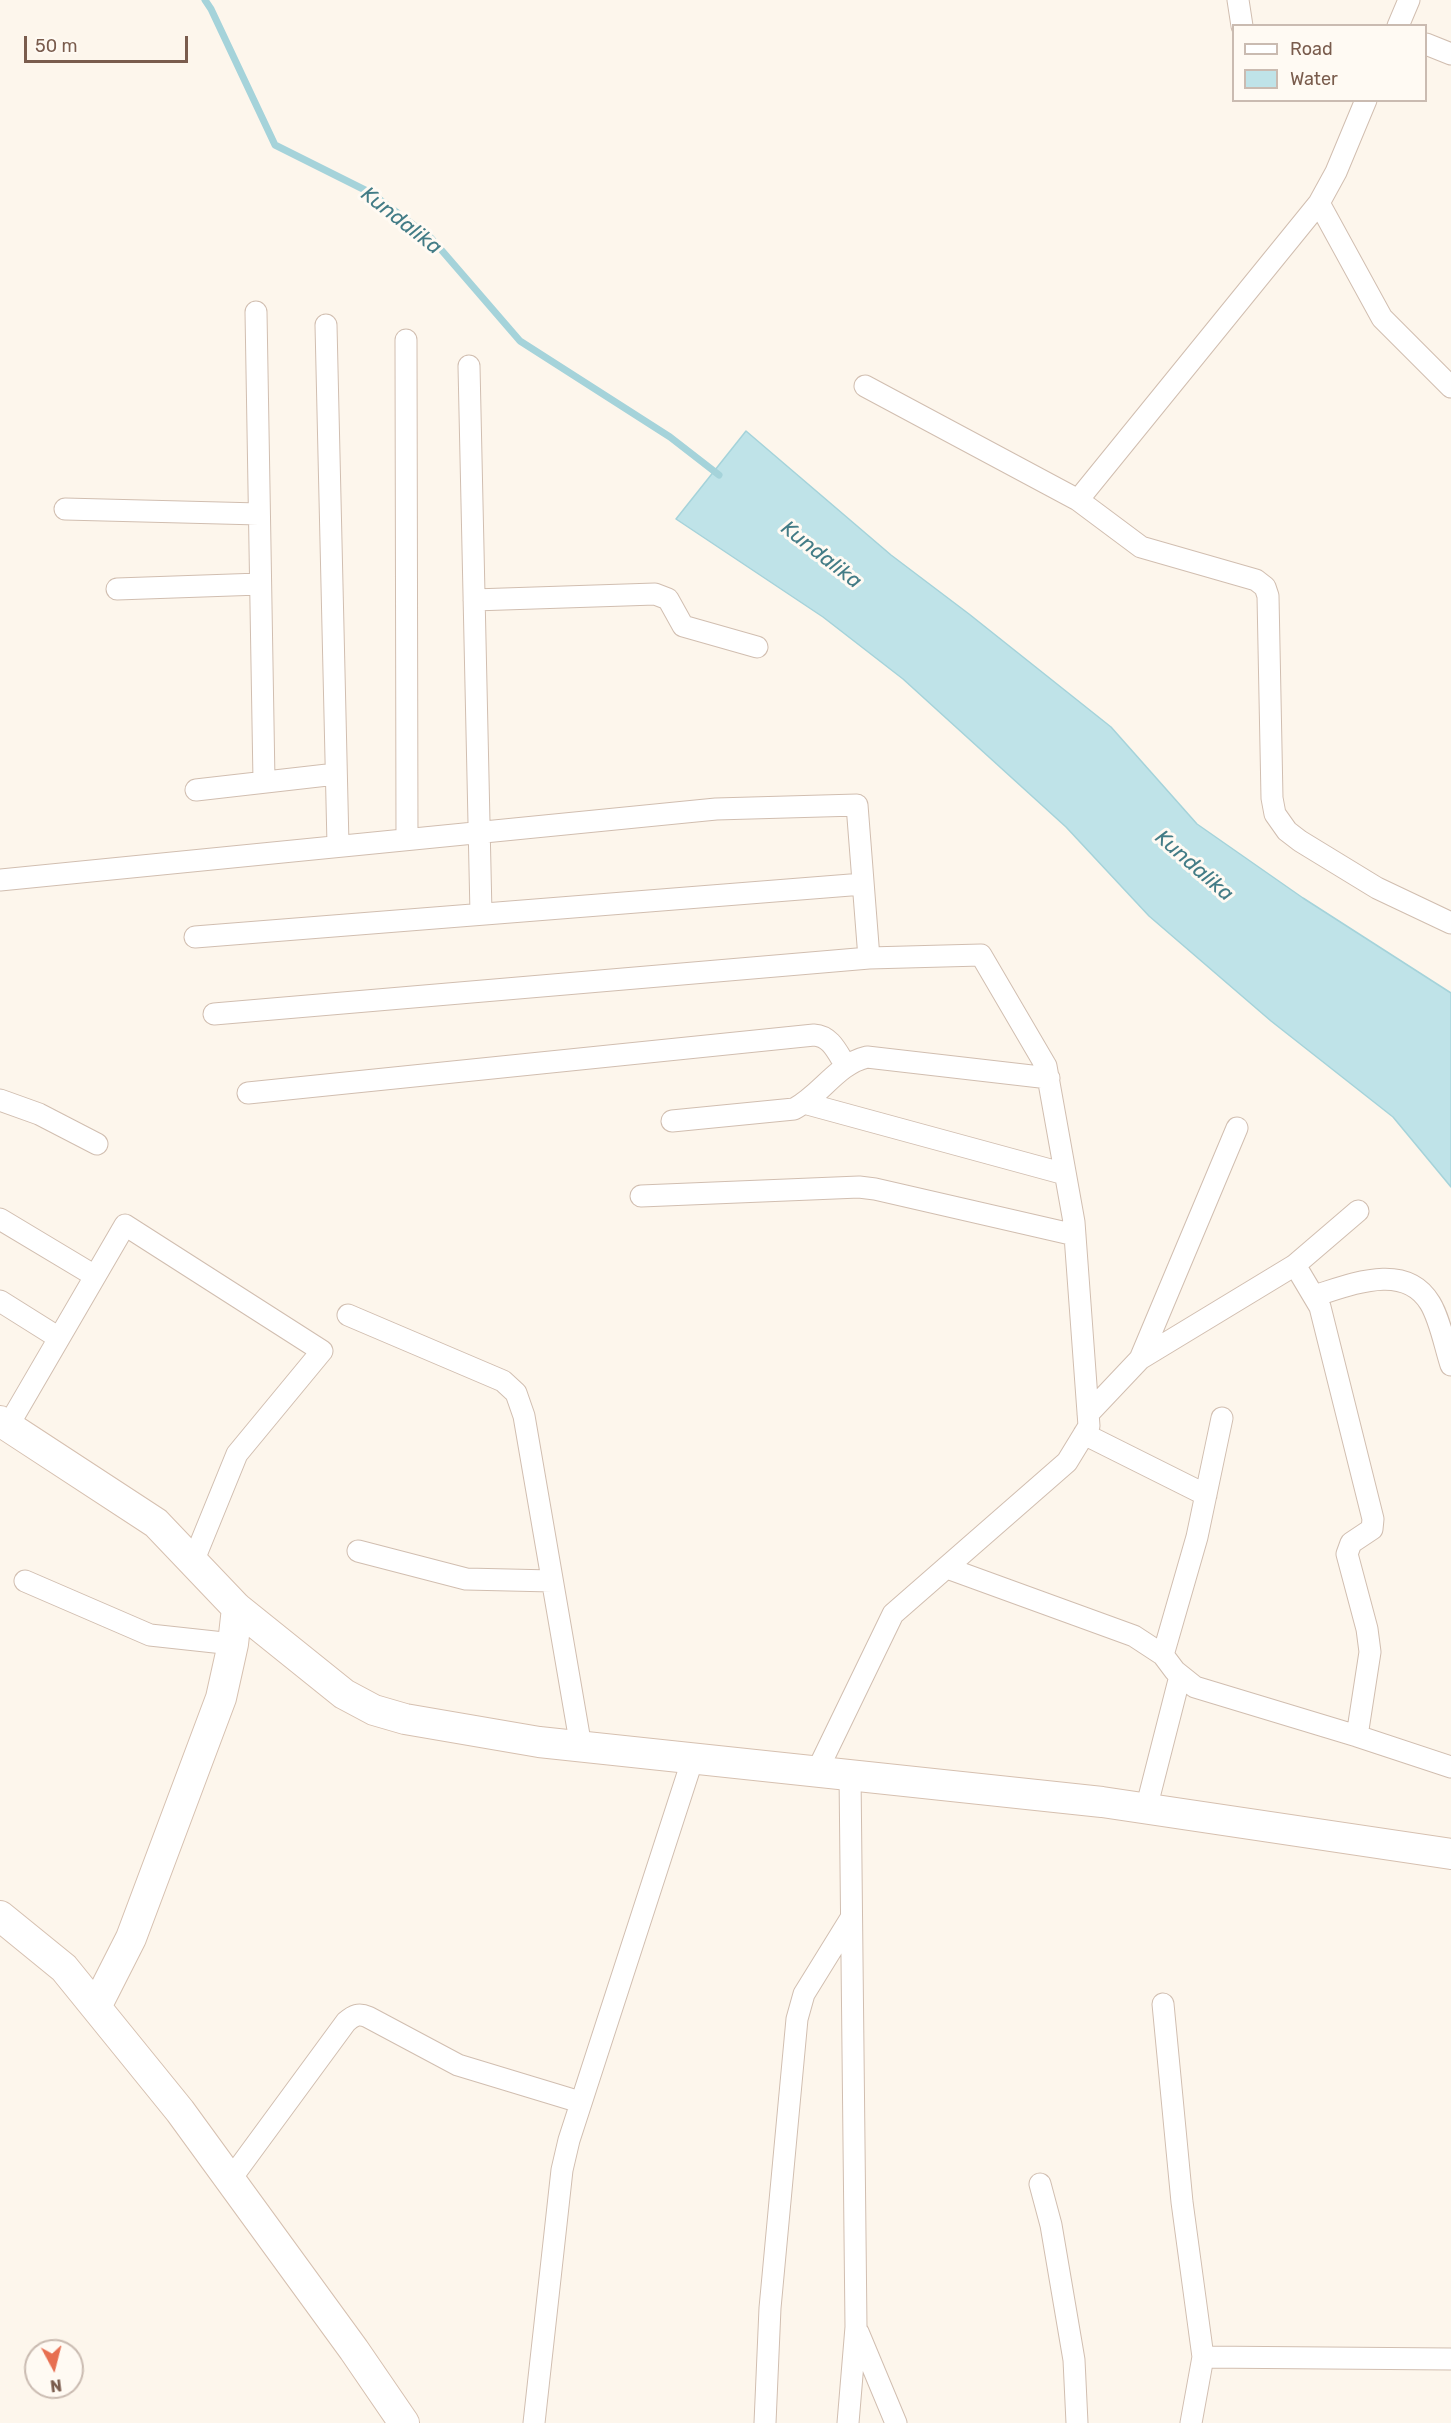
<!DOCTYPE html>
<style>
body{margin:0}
#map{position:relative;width:1451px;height:2423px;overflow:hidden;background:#fdf6ec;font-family:Rubik,sans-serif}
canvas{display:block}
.legend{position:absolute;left:1232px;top:24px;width:195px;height:78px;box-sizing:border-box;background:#fffaf3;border:2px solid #cabbb1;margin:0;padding:8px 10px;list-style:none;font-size:18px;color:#7a5c4d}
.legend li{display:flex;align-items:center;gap:12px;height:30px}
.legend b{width:30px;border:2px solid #cabbb1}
.north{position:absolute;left:24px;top:2339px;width:60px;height:60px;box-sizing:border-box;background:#fffaf3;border:2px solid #cabbb1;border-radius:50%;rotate:173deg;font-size:16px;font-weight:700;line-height:24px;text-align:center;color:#7a5c4d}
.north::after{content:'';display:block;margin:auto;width:21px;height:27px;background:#e76f51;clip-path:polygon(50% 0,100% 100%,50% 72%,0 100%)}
.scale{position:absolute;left:24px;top:36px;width:164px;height:27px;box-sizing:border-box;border:3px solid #7a5c4d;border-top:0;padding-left:8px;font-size:18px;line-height:21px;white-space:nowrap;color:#7a5c4d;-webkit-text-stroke:4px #fffaf3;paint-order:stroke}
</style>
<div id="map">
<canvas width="1451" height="2423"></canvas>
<ul class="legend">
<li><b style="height:8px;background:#fff"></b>Road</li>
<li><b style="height:16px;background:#bfe3e8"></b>Water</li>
</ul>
<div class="north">N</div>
<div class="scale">50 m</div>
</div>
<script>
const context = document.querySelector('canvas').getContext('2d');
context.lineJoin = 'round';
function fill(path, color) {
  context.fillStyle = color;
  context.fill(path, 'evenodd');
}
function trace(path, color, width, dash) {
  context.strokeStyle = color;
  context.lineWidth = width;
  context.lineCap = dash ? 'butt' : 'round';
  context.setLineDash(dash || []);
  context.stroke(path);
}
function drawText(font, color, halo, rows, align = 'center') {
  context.font = font + ' Rubik,sans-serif';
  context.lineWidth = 6;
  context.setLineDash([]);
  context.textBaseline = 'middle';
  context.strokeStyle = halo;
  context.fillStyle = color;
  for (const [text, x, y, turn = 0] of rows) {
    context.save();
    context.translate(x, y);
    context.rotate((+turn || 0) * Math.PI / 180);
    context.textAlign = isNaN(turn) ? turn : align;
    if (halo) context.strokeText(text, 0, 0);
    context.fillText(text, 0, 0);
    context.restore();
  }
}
const water = new Path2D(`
 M746 431 891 555 969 614 1111 727 1197 824 1303 898 1451 993V1187L1393 1117 1271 1021 1149 916 1066 827 903 679 823 617 676 519Z`);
fill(water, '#bfe3e8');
trace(water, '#a5d3da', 1.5);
trace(new Path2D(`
 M205 0 211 9 275 145 371 193 431 238 520 341 670 437 719 475`), '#a5d3da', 7);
const street = new Path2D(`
 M1238 0 1242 26
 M1398 26 1409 0
 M1426 44 1451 54
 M1319 203 1382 318 1451 387
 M256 312 264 781
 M326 325 338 845
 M406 340 407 838
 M469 366 481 914
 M865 386 1078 500 1141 547 1256 580 1265 587 1268 596 1272 798 1275 814 1287 831 1300 841 1377 888 1451 923
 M1078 500 1319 203 1336 172 1366 100
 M65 509 259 514
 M117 589 260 584
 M474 600 655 594 668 599 683 626 757 647
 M196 790 336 774
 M0 880 716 809 857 805 869 958 981 955 1046 1066 1074 1222 1089 1426 1067 1462 893 1614 817 1771
 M195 937 863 884
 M214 1014 869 958
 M248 1093 814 1035C831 1036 837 1052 846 1066
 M0 1100 39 1114 97 1144
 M804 1103 1065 1174
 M672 1121 794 1109C821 1095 837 1064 867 1057L1049 1078
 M641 1196 859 1187 875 1189 1075 1235
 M0 1219 95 1276
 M1295 1265 1320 1307 1373 1519 1372 1529 1351 1543 1347 1554 1367 1629 1370 1652 1357 1736
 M1314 1296C1350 1285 1405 1261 1430 1303 1440 1319 1445 1347 1451 1365
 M0 1301 59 1338
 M348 1315 503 1381 516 1393 524 1416 581 1747
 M1140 1359 1295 1265 1358 1211
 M1088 1414 1140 1359 1237 1128
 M8 1426 125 1225 322 1351 237 1454 193 1562
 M1084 1434 1206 1495
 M358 1551 466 1579 552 1581
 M947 1568 1134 1636 1163 1655 1175 1671 1195 1687 1357 1736 1451 1767
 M25 1581 150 1635 233 1644
 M1163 1655 1197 1537 1222 1418
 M1146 1809 1180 1676
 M1163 2004 1182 2202 1203 2357 1191 2423
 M230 2180 346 2022C354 2015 359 2013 368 2017L458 2065 580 2102
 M1040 2184 1051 2225 1074 2360 1077 2423
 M858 2332 896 2423
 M1203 2357 1451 2359
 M534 2423 562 2170 569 2140 693 1758
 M765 2423 770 2308 797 2019 804 1994 851 1918
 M848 2423 856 2327 850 1774`);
const secondary = new Path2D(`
 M0 1421 156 1523 237 1608 344 1694 374 1710 405 1719 539 1742 1102 1802 1451 1854
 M0 1916 64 1968 180 2111 354 2350 404 2423
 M96 2007 131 1938 221 1698 233 1644 237 1608`);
trace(street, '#d1beb0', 23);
trace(secondary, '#d6c0b0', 32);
trace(street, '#fff', 21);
trace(secondary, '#fff', 30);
drawText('italic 21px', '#437c86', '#fffaf3', [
 ["Kundalika",401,221,38],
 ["Kundalika",821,555,38],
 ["Kundalika",1194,866,41]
]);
</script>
